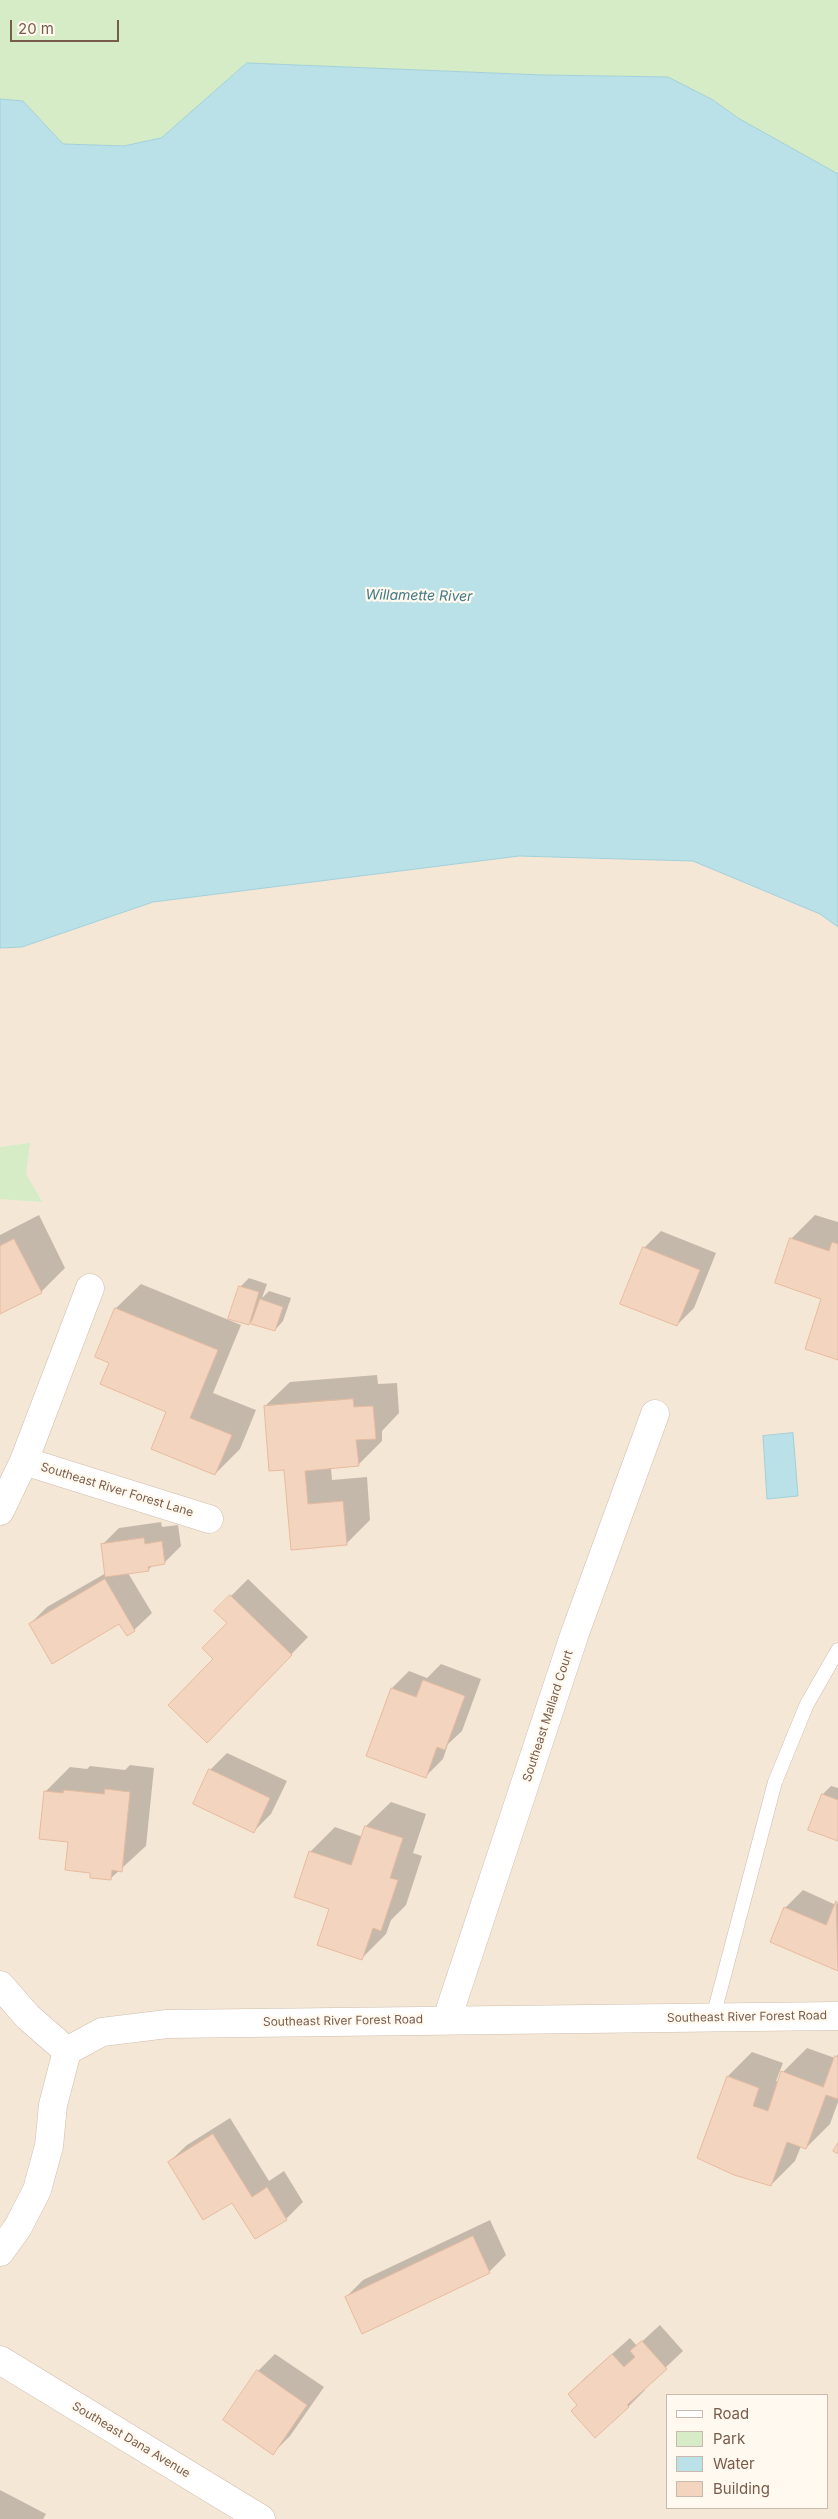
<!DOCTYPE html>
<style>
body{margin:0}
#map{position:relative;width:838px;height:2519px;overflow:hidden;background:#fdf5e8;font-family:Inter,sans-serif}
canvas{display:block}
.legend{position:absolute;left:666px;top:2394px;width:162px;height:115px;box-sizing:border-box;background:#fff9ef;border:1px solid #c9baad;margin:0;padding:6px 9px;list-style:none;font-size:15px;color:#795c4b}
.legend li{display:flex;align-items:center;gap:10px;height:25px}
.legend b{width:25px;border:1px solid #c9baad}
.scale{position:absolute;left:10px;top:20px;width:109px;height:22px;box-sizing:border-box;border:2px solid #795c4b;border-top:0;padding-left:6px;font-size:15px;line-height:18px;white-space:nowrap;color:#795c4b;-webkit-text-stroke:4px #fff9ef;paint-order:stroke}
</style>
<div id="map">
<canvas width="838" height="2519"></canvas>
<ul class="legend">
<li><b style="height:6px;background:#fff"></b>Road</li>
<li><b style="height:14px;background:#d5ecc6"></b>Park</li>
<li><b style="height:14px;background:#bbe1e8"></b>Water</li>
<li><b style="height:14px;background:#f3d5bf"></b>Building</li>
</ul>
<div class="scale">20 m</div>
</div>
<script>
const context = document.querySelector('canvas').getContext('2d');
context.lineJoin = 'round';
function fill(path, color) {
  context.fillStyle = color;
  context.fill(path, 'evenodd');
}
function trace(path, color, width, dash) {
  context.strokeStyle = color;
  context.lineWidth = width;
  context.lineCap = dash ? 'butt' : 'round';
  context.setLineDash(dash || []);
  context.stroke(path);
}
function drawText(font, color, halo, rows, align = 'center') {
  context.font = font + ' Inter,sans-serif';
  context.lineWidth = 4.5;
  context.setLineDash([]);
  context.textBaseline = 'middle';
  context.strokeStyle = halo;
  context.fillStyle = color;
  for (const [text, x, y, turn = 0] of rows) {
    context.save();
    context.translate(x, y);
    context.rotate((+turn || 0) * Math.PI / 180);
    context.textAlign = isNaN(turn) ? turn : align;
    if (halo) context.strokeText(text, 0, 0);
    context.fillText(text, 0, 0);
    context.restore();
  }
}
fill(new Path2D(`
 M519 856 693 861 820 914 838 927V2519H0V948L22 947 153 902ZM667 2395H827V2508H667Z`), '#f5e7d6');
fill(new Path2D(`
 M0 0H838V174L738 118 713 100 667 77 542 75 247 63 161 138 124 146 63 144 23 101 0 99Z
 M30 1143 26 1174 42 1202 0 1199V1147Z`), '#d5ecc6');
const water = new Path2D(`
 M247 63 542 75 668 77 713 100 738 118 838 174V927L820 914 693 861 519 856 153 902 22 947 0 948V99L23 101 63 144 124 146 161 138Z
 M793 1433 798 1496 767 1499 763 1436Z`);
fill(water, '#bbe1e8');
trace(water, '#a1d0da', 1);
fill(new Path2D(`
 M39 1215 65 1268 41 1292 0 1313V1235Z
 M815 1215 838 1222V1359L823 1298 791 1239Z
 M661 1231 716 1253 694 1308 677 1325 644 1248Z
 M249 1278 267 1284 262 1298 269 1291 291 1298 283 1321 275 1330 255 1318 248 1324 240 1287Z
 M141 1284 241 1325 213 1393 256 1410 240 1449 215 1474 168 1411 110 1362 97 1356 116 1308Z
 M377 1375 378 1384 397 1383 399 1413 382 1431V1441L358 1465 331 1468 332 1480 367 1477 370 1520 346 1544 292 1549 285 1468 265 1406 290 1382Z
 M161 1522 162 1527 178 1525 181 1546 164 1563 153 1565 148 1570 128 1573 152 1613 134 1630 127 1634 120 1622 30 1624 47 1607 106 1573 102 1545 119 1528Z
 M248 1579 308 1637 224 1724 215 1659 228 1623 216 1611Z
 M441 1664 481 1679 462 1731 448 1744 443 1759 426 1776 392 1688 409 1671 427 1678Z
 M227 1753 287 1781 271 1814 254 1831 210 1770Z
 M130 1765 154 1768 146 1846 110 1879 92 1872 69 1841 46 1791 70 1767 87 1769 90 1766 125 1770Z
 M831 1786 838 1788V1840L810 1829 823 1794Z
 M391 1802 426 1814 413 1853 422 1856 406 1905 391 1920 386 1934 362 1958 330 1909 310 1852 335 1827 363 1837 366 1826Z
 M803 1890 836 1905 838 1901V1970L771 1941 786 1907Z
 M807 2048 835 2058 838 2054V2102L830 2124 806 2148 801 2146 795 2161 771 2185 728 2076 752 2052 783 2063 776 2081 779 2082 783 2072Z
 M230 2118 269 2181 284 2171 303 2202 286 2219 233 2201 169 2162 187 2145Z
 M490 2220 506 2255 489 2272 346 2297 363 2280Z
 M660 2325 683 2351 644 2388 645 2390 628 2407 579 2405 569 2394 586 2377 630 2338 637 2346Z
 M275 2354 324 2387 290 2436 273 2453 258 2371Z
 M0 2490 46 2514 43 2519H0Z`), '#0003');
const building = new Path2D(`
 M790 1238 829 1251 832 1242 838 1244V1360L805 1349 821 1299 775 1283Z
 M14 1239 42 1293 0 1314V1246Z
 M643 1247 700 1270 677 1326 620 1304Z
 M239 1286 259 1292 249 1325 228 1319Z
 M260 1299 283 1307 275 1331 251 1324Z
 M115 1308 218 1350 190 1418 232 1435 215 1475 151 1449 166 1412 100 1384 109 1363 95 1357Z
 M353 1399 354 1407 373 1406 376 1439 356 1440 359 1466 305 1471 308 1504 343 1501 347 1545 291 1550 284 1470 269 1471 264 1406Z
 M144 1538 145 1544 162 1541 165 1564 148 1567 149 1571 105 1577 101 1544Z
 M105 1579 135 1631 127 1636 119 1624 52 1664 29 1624Z
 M230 1595 292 1655 207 1743 168 1705 213 1659 202 1648 227 1623 214 1611Z
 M423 1680 465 1696 445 1750 437 1747 426 1778 366 1756 391 1688 416 1697Z
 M209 1769 270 1798 254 1833 193 1804Z
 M105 1789 130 1792 122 1872 112 1870 111 1880 90 1878V1873L65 1870 68 1842 39 1839 44 1791 63 1793 64 1790 104 1794Z
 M822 1794 838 1800V1841L808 1830Z
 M365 1826 403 1838 390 1878 398 1880 381 1931 373 1928 362 1960 317 1945 329 1909 294 1897 309 1851 351 1865Z
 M836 1901 838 1971 770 1942 784 1907 826 1925Z
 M835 2056 838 2057V2099L826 2095 806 2149 787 2142 771 2186 734 2175 697 2158 727 2076 759 2088 753 2106 768 2111 781 2071 823 2087Z
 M213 2134 252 2197 267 2187 287 2220 255 2239 232 2203 203 2220 168 2162Z
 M838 2143V2154L833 2151Z
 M473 2236 490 2273 362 2334 345 2297Z
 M642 2341 667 2369 627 2405 629 2407 595 2438 571 2411 577 2405 568 2394 612 2354 624 2367 635 2357 630 2351Z
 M257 2370 307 2405 273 2455 223 2420Z`);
fill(building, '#f3d5bf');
trace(building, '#e7bb9f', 1);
const service = new Path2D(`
 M713 2017 775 1782 807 1704 838 1650`);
const minor = new Path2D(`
 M24 1461 209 1519
 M0 1511 24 1461 90 1288
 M0 1985 28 2017 67 2051
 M447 2019 575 1633 655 1414
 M0 2252 18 2227 37 2190 49 2146 53 2105 67 2051 102 2032 167 2024 838 2016
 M0 2360 261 2519`);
trace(service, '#d0bdad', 15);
trace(minor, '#d0bdad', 29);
trace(service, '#fff', 14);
trace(minor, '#fff', 28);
drawText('12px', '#795c4b', '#fff9ef', [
 ["Southeast River Forest Lane",117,1490,17],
 ["Southeast Mallard Court",548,1716,-72],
 ["Southeast River Forest Road",747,2017,-1],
 ["Southeast River Forest Road",343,2021,-1],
 ["Southeast Dana Avenue",131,2440,31]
]);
drawText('italic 14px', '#407985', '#fff9ef', [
 ["Willamette River",419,596,1]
]);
</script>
